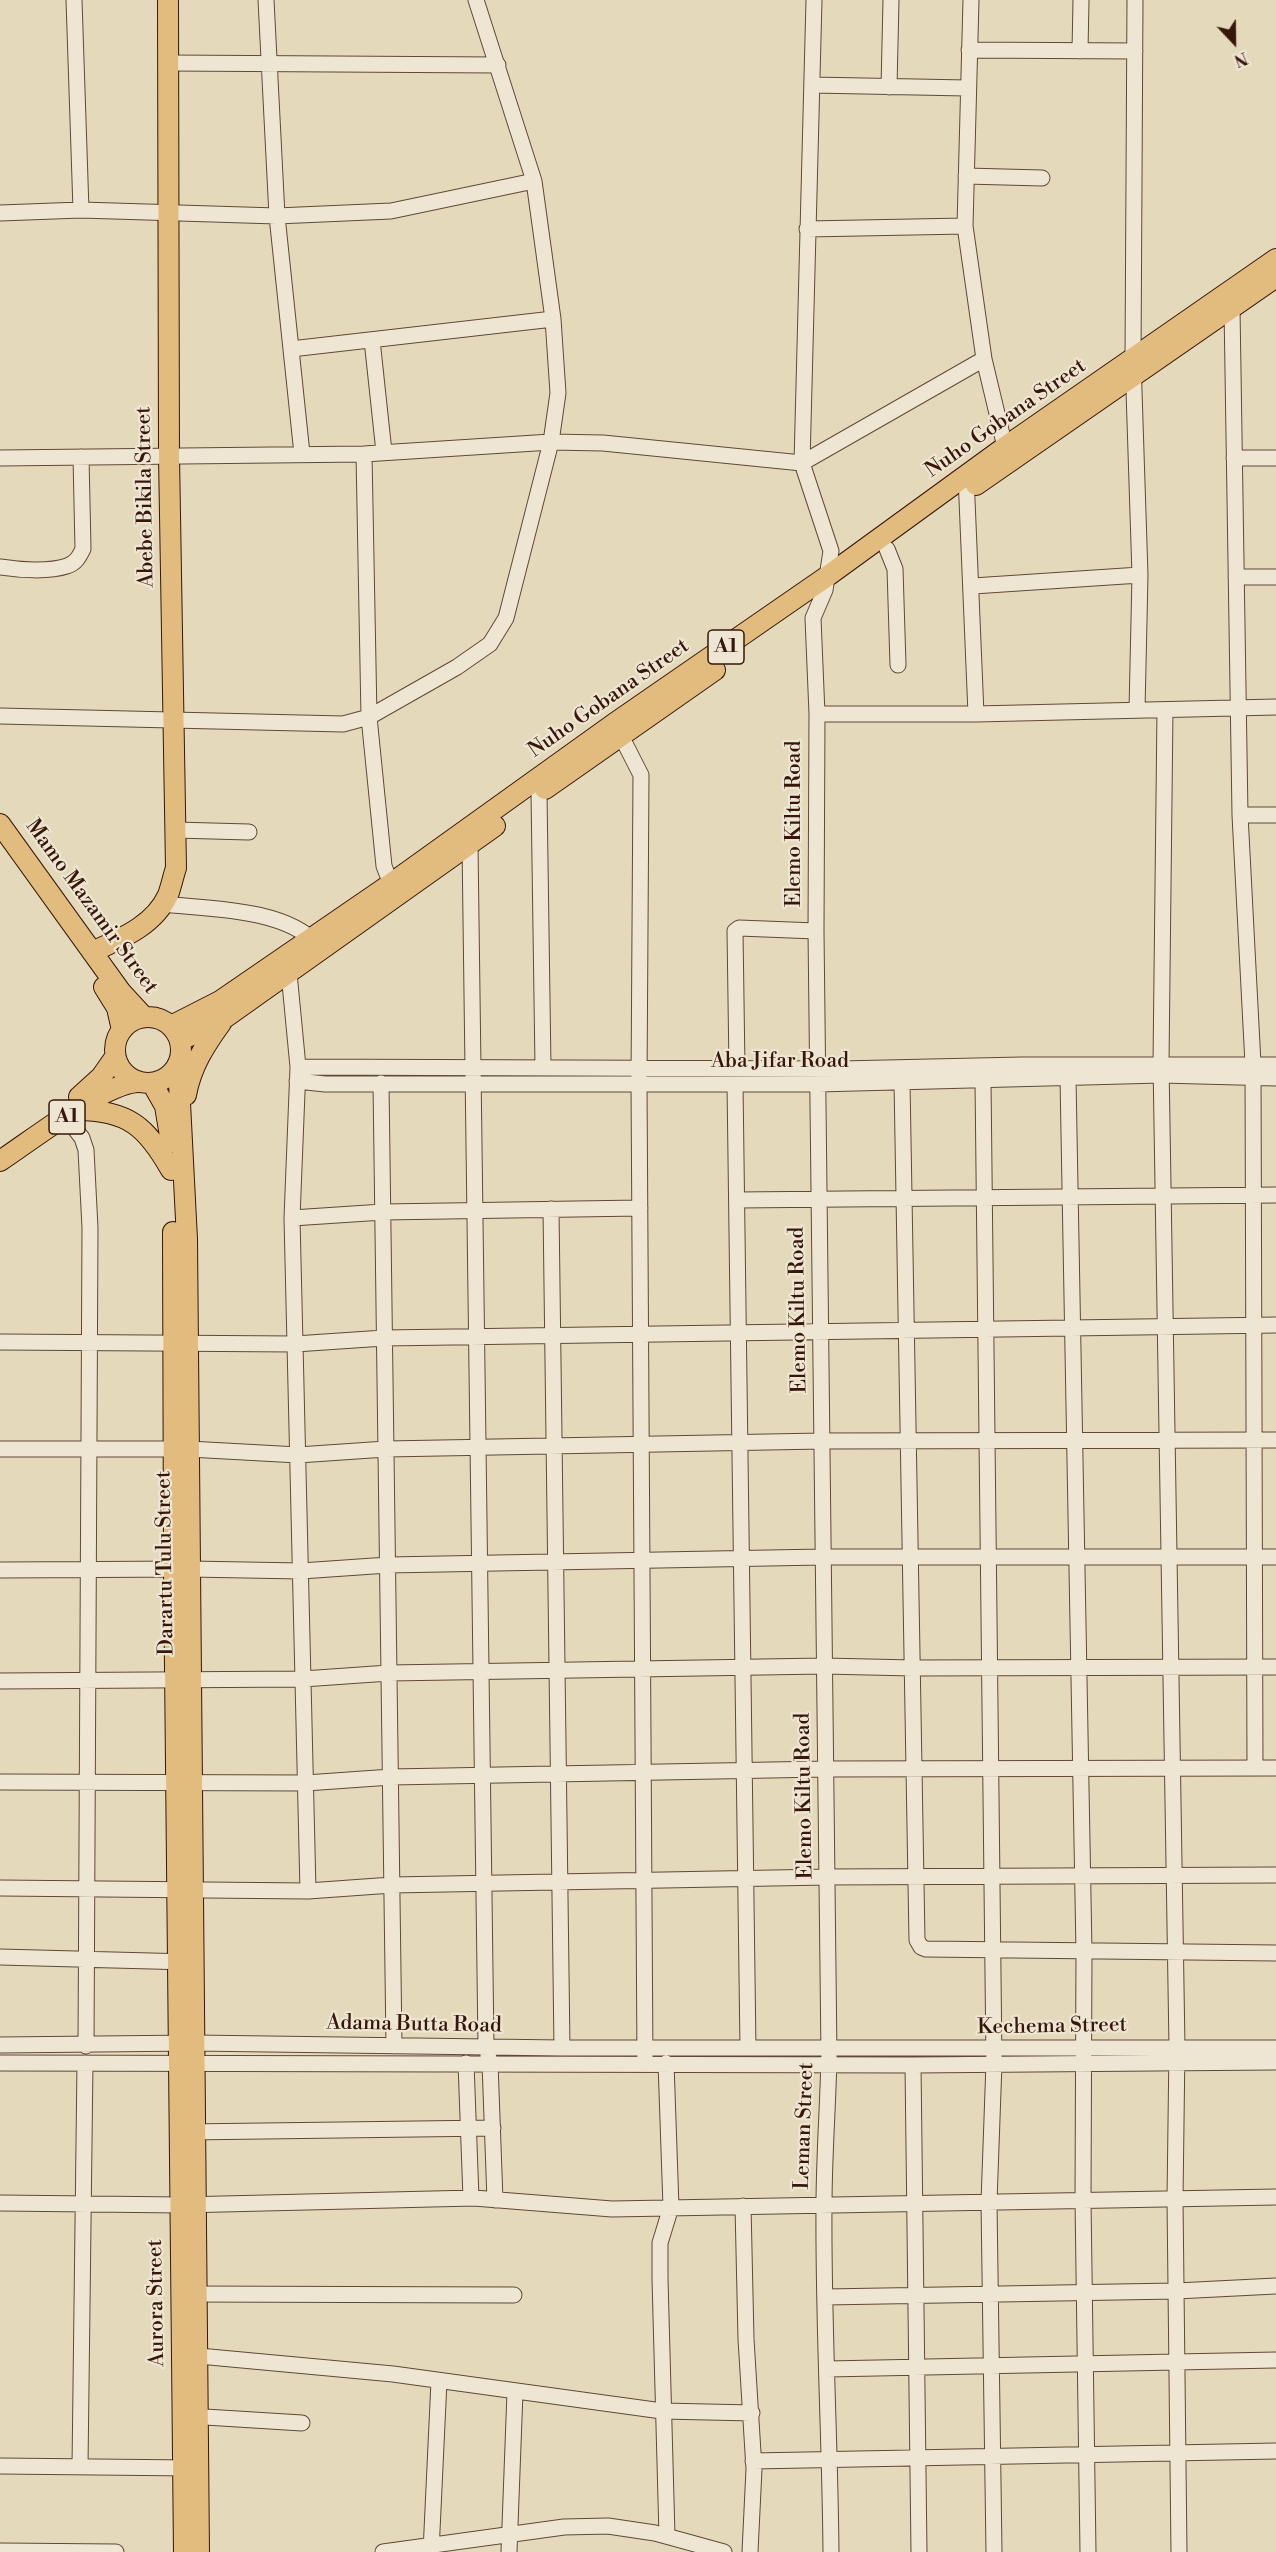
<!DOCTYPE html>
<style>
body{margin:0}
#map{position:relative;width:1276px;height:2552px;overflow:hidden;background:#e5d9bc;font-family:"Libre Bodoni",serif}
canvas{display:block}
.north{position:absolute;left:1204px;top:12px;width:60px;height:60px;-webkit-text-stroke:4px #eee6d3;paint-order:stroke;rotate:158deg;font-size:16px;font-weight:700;line-height:24px;text-align:center;color:#36170a}
.north::after{content:'';display:block;margin:auto;width:21px;height:27px;background:#36170a;clip-path:polygon(50% 0,100% 100%,50% 72%,0 100%)}
</style>
<div id="map">
<canvas width="1276" height="2552"></canvas>
<div class="north">N</div>
</div>
<script>
const context = document.querySelector('canvas').getContext('2d');
context.lineJoin = 'round';
function trace(path, color, width, dash) {
  context.strokeStyle = color;
  context.lineWidth = width;
  context.lineCap = dash ? 'butt' : 'round';
  context.setLineDash(dash || []);
  context.stroke(path);
}
function drawText(font, color, halo, rows, align = 'center') {
  context.font = font + ' "Libre Bodoni",serif';
  context.lineWidth = 4.5;
  context.setLineDash([]);
  context.textBaseline = 'middle';
  context.strokeStyle = halo;
  context.fillStyle = color;
  for (const [text, x, y, turn = 0] of rows) {
    context.save();
    context.translate(x, y);
    context.rotate((+turn || 0) * Math.PI / 180);
    context.textAlign = isNaN(turn) ? turn : align;
    if (halo) context.strokeText(text, 0, 0);
    context.fillText(text, 0, 0);
    context.restore();
  }
}
const minor = new Path2D(`
 M74 0 81 210
 M266 0 277 216 302 454
 M814 0 802 463 831 551 825 590 813 618 817 714 816 931 829 2056C828 2106 824 2156 824 2206 823 2322 830 2437 831 2552
 M971 0 965 226 984 359 1005 447
 M1135 0 1133 360 1140 575 1137 710
 M969 50 1135 51
 M1080 51 1081 0
 M168 63 498 65
 M812 85 967 88
 M889 87 891 0
 M966 176 1042 178
 M0 213 81 210 277 216 391 211 534 181
 M807 229 965 226
 M1232 308 1240 815 1253 1064 1255 1768
 M372 340 384 452
 M291 349 553 319
 M364 454 369 717 384 866 394 892
 M0 458 364 454 551 442 603 443 802 463 984 359
 M1234 458H1276
 M966 476 976 714
 M887 549 895 569 898 665
 M0 567C19 570 49 572 67 566 76 563 79 557 83 549L81 457
 M1236 577H1276
 M973 586 1140 575
 M1165 710 1161 1063 1177 2047 1175 2199 1179 2552
 M817 714H976L1276 707
 M0 716 343 724 369 717 457 667 490 644 506 618 551 442 558 393 553 319 534 181 476 0
 M617 728 641 775 639 1083 645 2063
 M539 793 543 1067
 M1240 815H1276
 M175 830 249 832
 M470 844 486 2046 490 2063 495 2200
 M162 904C209 909 285 908 318 945
 M289 973 298 1067 292 1218 308 1891
 M298 1067 841 1069 1021 1065H1276
 M737 1068 735 931 739 928 816 931
 M1068 1078 1084 1951 1083 2200 1088 2552
 M297 1081 325 1084H818L1161 1075 1276 1078
 M983 1081 994 2063 989 2202 994 2552
 M902 1082 917 1940 921 1947 926 1949 1276 1953
 M381 1083 394 2046
 M735 1084 748 2048
 M66 1117 82 1138 86 1150 90 1228 86 2046
 M737 1200 1276 1195
 M551 1209 562 2048
 M292 1218 383 1212 640 1208
 M0 1342 295 1344 384 1338 1276 1325
 M0 1449H189L298 1455 386 1449 822 1441 1276 1440
 M0 1570 190 1569 301 1571 388 1565 823 1557H1276
 M0 1681 303 1679 389 1673 824 1666 913 1668 1276 1667
 M0 1782 306 1783 391 1777 825 1769 1276 1768
 M0 1888 308 1891 392 1885 827 1877 1276 1875
 M0 1957 189 1962
 M0 2045 195 2043 562 2048H1276
 M0 2063 913 2065 1276 2062
 M466 2063 471 2198
 M666 2063 671 2207 660 2243V2279L667 2536
 M913 2065 919 2552
 M187 2132 493 2128
 M0 2203 181 2205 474 2198 612 2209 1276 2197
 M743 2206 746 2339 754 2469 750 2552
 M187 2294 514 2295
 M825 2297 1176 2291 1276 2286
 M188 2355 393 2374 662 2411 752 2413
 M827 2369 1276 2360
 M189 2416 302 2423
 M753 2461 1276 2451
 M0 2466 192 2468
 M80 2467 85 2063
 M0 2551 116 2552
 M383 2552 564 2527 608 2526 655 2533 724 2552
 M431 2552 439 2381
 M509 2552 515 2392`);
const major = new Path2D(`
 M976 485 1276 277
 M545 789 715 670
 M0 824 121 992 144 1017
 M92 952C120 939 154 926 168 895 171 887 173 877 176 868L169 456 168 0
 M104 987 117 1008 122 1030
 M115 1050a33 33 0 1 1 66 0a33 33 0 1 1-66 0Z
 M171 1026 220 1001 389 885 615 723 829 575 1005 447 1276 259
 M180 1041 226 1017 495 826
 M178 1064 187 1239 199 2552
 M152 1083 165 1106 171 1142
 M186 1095C191 1067 205 1045 221 1023
 M79 1097 101 1077 115 1057
 M77 1110C128 1110 147 1127 171 1170
 M0 1161C32 1140 102 1085 137 1082
 M173 1232 174 1569 184 2552`);
trace(minor, '#624836', 17);
trace(major, '#36170a', 22);
trace(minor, '#eee6d3', 15);
trace(major, '#e2bc7e', 20);
for (const [x, y, w] of [
 [726,647,36],
 [67,1117,36]
]) {
  const box = new Path2D();
  box.roundRect(x - w / 2, y - 17, w, 34, 4.5);
  context.fillStyle = '#eee6d3';
  context.fill(box);
  trace(box, '#36170a', 1.5);
}
drawText('bold 20px', '#36170a', null, [
 ["A1",726,647],
 ["A1",67,1117]
]);
drawText('21px', '#36170a', '#eee6d3', [
 ["Nuho Gobana Street",1006,419,-35],
 ["Abebe Bikila Street",146,497,-91],
 ["Nuho Gobana Street",609,699,-35],
 ["Elemo Kiltu Road",795,824,-90],
 ["Mamo Mazamir Street",91,907,54],
 ["Aba Jifar Road",780,1062],
 ["Elemo Kiltu Road",799,1310,-91],
 ["Darartu Tulu Street",166,1563,-91],
 ["Elemo Kiltu Road",805,1796,-91],
 ["Adama Butta Road",414,2025,1],
 ["Kechema Street",1052,2027,-1],
 ["Leman Street",805,2126,-88],
 ["Aurora Street",157,2303,-91]
]);
</script>
